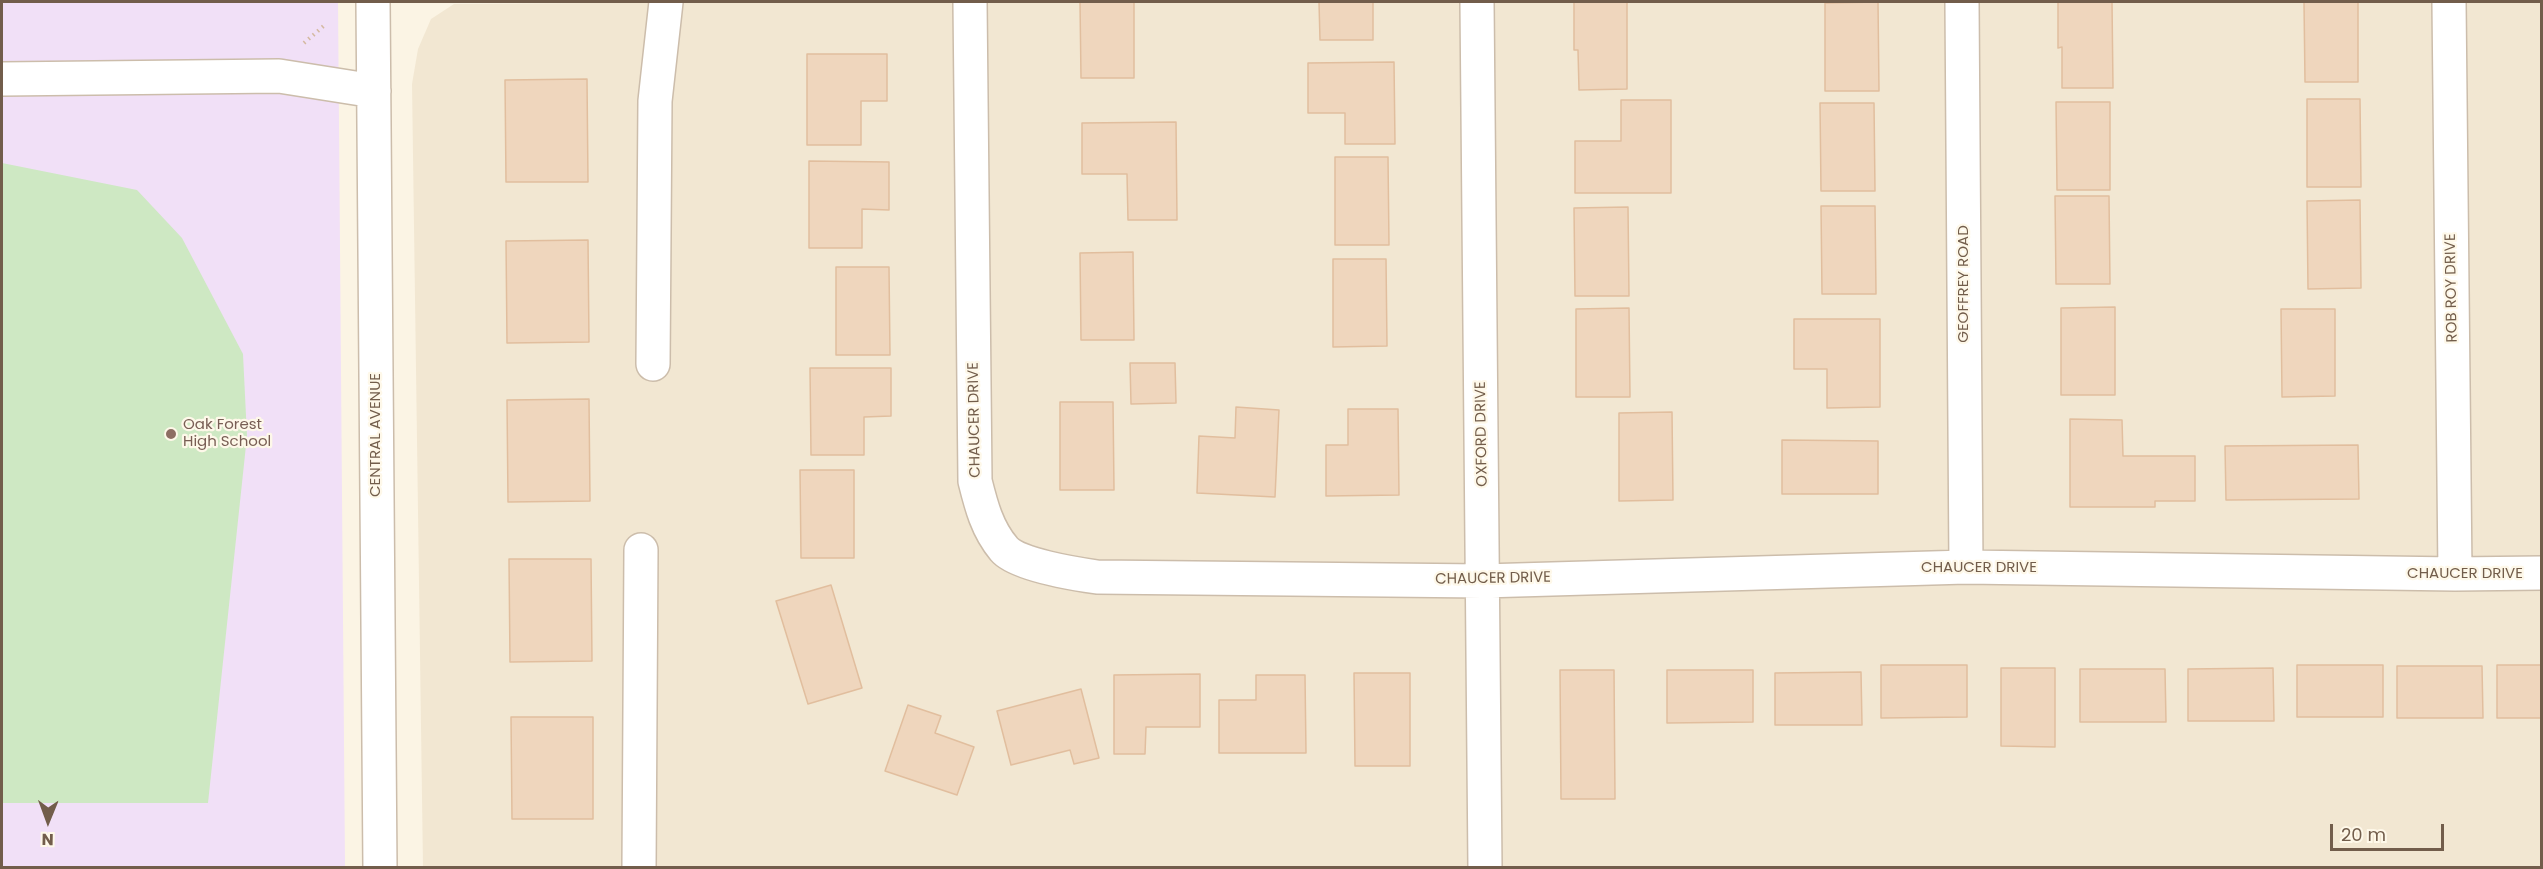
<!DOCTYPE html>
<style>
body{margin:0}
#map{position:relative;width:2543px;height:869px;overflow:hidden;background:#fbf4e4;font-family:Poppins,sans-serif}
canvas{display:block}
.frame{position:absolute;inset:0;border:3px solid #725d4b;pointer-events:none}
.north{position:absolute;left:18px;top:791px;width:60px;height:60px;-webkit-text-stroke:4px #fef8e9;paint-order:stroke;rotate:181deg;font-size:16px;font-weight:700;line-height:24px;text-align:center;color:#725d4b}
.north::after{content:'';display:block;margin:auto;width:21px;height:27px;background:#725d4b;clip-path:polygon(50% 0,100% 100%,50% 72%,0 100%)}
.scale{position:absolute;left:2330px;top:824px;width:114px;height:27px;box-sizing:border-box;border:3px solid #725d4b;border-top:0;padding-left:8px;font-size:18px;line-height:21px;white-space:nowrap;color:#725d4b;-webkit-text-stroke:4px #fef8e9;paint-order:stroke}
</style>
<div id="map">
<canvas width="2543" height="869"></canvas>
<div class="frame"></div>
<div class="north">N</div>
<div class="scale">20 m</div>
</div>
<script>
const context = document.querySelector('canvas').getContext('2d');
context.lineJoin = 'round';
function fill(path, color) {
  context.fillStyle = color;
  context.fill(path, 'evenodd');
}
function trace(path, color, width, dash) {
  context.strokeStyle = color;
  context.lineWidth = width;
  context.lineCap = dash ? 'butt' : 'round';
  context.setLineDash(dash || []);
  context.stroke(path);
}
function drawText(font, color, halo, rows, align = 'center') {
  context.font = font + ' Poppins,sans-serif';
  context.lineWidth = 4.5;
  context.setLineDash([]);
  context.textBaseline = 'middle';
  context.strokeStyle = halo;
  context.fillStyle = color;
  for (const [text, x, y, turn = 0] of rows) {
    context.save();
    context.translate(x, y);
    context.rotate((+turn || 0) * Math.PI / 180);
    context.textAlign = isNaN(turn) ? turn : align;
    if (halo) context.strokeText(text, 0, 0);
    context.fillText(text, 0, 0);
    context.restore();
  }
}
fill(new Path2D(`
 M740 2H2541V867L423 868 412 84 418 49 431 19 454 4Z`), '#f2e7d2');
fill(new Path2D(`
 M2 2H338L345 867 2 868Z`), '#f1e0f7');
fill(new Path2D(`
 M2 163 137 190 182 238 243 354 247 436 208 803H2Z`), '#cee8c3');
const building = new Path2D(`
 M1080 2H1134V78H1081Z
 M1319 2H1373V40H1320Z
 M1574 2H1627V89L1579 90 1578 50H1574Z
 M1878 2 1879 91H1825V3Z
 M2058 2H2112L2113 88H2062V47L2058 48Z
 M2304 2H2358V82H2305Z
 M807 54H887V101H861V145H807Z
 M1394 62 1395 144H1345V113H1308V63Z
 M587 79 588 182H506L505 80Z
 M2307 99H2360L2361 187H2307Z
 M1621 100H1671V193H1575V141H1621Z
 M2056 102H2110V190H2057Z
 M1820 103H1874L1875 191H1821Z
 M1176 122 1177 220H1128L1127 174H1082V123Z
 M1335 157H1388L1389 245H1335Z
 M809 161 889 162V210L862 209V248H809Z
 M2055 196H2109L2110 284H2056Z
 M2360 200 2361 288 2308 289 2307 201Z
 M1821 206H1875L1876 294H1822Z
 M1628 207 1629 296H1575L1574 208Z
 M588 240 589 342 507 343 506 241Z
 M1133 252 1134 340H1081L1080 253Z
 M1333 259H1386L1387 346 1333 347Z
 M836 267H889L890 355H836Z
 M2115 307V395H2061V308Z
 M1629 308 1630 397H1576V309Z
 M2281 309H2335V396L2282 397Z
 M1794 319H1880V407L1827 408V369H1794Z
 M1130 363H1175L1176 403 1131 404Z
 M810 368H891V416L864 417V455H811Z
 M589 399 590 501 508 502 507 400Z
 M1060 402H1113L1114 490H1060Z
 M1236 407 1279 410 1275 497 1197 493 1199 436 1235 438Z
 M1348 409H1398L1399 495 1326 496V445H1348Z
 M1672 412 1673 500 1619 501V413Z
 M2070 419 2122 420 2123 456H2195V501H2155V507H2070Z
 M1782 440 1878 441V494H1782Z
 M2358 445 2359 499 2226 500 2225 446Z
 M800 470H854V558H801Z
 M509 559H591L592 661 510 662Z
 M831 585 862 688 808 704 776 601Z
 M1881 665H1967V717L1881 718Z
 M2297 665H2383V717H2297Z
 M2497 665H2542V718H2497Z
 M2397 666H2482L2483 718H2397Z
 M2001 668H2055V747L2001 746Z
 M2273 668 2274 721H2188V669Z
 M2080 669H2165L2166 722H2080Z
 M1560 670H1614L1615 799H1561Z
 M1667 670H1753V722L1667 723Z
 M1861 672 1862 725H1775V673Z
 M1354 673H1410V766H1355Z
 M1200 674V727H1146L1145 754H1114V675Z
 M1256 675H1305L1306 753H1219V700H1256Z
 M1081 689 1099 758 1074 764 1070 750 1011 765 997 711Z
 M908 705 941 716 935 733 974 747 957 795 885 771Z
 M511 717H593V819H512Z`);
fill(building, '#efd6bd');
trace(building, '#e1be9e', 1.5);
const minor = new Path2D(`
 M373 2 380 868
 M970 2 975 481C981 505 987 529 1004 549 1017 565 1076 574 1097 577L1483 581 1966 567 2455 574 2542 573
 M1477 2 1485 868
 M1962 2 1966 567
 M2449 2 2455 574
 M2 79 279 76 374 91
 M653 364 655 101 666 2
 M639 868 641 550`);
trace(minor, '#ccbdab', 36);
trace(new Path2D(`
 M304 43 326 24`), '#d4b9a0', 4, [1.5, 4.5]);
trace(minor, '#fff', 33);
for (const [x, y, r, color] of [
 [171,434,6,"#8d6e63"]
]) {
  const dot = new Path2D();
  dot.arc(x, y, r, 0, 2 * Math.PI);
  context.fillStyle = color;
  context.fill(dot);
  trace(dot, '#fef8e9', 2);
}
drawText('15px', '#725d4b', '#fef8e9', [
 ["GEOFFREY ROAD",1964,284,-90],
 ["ROB ROY DRIVE",2452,288,-91],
 ["CHAUCER DRIVE",975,420,-91],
 ["OXFORD DRIVE",1482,434,-91],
 ["CENTRAL AVENUE",376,435,-90],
 ["CHAUCER DRIVE",1979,568],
 ["CHAUCER DRIVE",2465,574],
 ["CHAUCER DRIVE",1493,579,-1]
]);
drawText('15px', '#785e54', '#fef8e9', [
 ["Oak Forest",183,425],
 ["High School",183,442]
], 'left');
</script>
